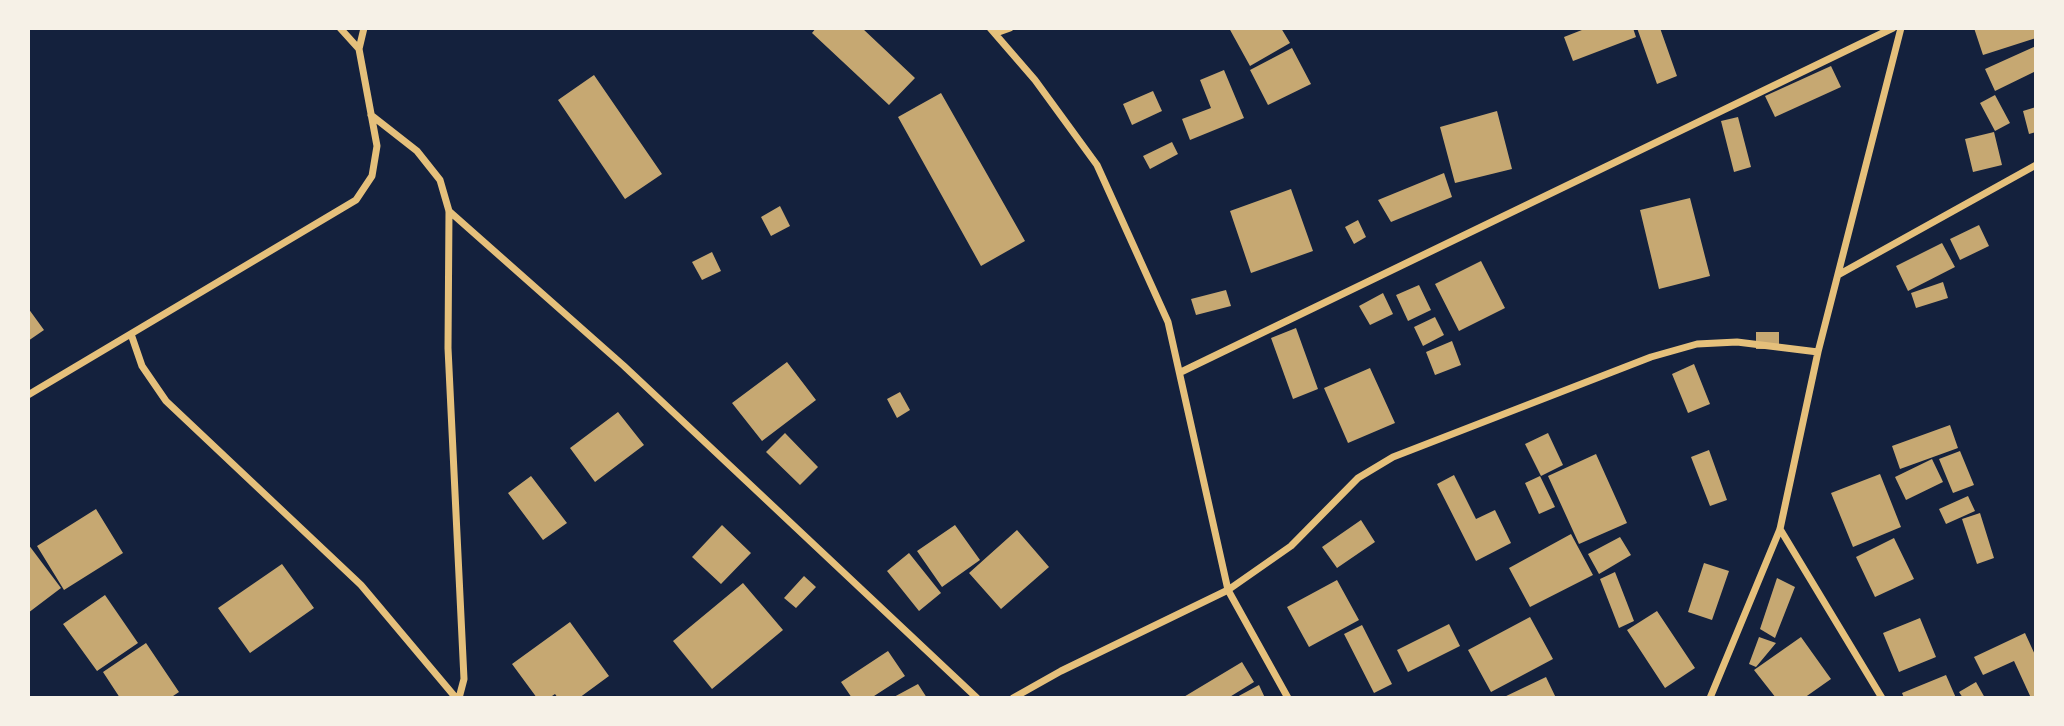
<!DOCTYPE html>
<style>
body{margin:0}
#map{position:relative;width:2064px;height:726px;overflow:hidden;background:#14213d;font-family:"Roboto Condensed",sans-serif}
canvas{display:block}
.frame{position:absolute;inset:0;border:30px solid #f6f1e7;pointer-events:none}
</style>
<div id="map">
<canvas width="2064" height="726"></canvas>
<div class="frame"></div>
</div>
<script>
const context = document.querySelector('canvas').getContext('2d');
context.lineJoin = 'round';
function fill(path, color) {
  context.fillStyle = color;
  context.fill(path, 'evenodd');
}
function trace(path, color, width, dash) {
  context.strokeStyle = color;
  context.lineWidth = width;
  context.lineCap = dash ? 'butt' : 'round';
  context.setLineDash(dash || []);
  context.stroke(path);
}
fill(new Path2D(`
 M816 28H862L915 78 889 105 812 33Z
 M1229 28H1281L1290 43 1250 66Z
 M1587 28H1633L1636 37 1573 61 1564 37Z
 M1637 28H1660L1677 76 1657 84Z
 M1974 28H2034L2036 38 1983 55Z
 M2036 46V71L1995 91 1985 69Z
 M1292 48 1311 84 1268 105 1250 70Z
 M1831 66 1841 87 1775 117 1765 96Z
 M1224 70 1244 118 1190 140 1182 119 1211 108 1200 80Z
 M594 75 662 174 625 199 558 100Z
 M1153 91 1162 111 1132 125 1123 104Z
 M941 93 1025 241 981 266 898 117Z
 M1995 95 2010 123 1995 131 1980 103Z
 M2036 107V132L2029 134 2023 111Z
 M1497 111 1512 169 1455 183 1440 127Z
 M1738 117 1751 167 1734 172 1721 121Z
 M1994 132 2002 165 1973 172 1965 139Z
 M1172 142 1178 154 1150 169 1143 156Z
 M1444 173 1452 197 1391 222 1378 200Z
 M1291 189 1313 251 1251 273 1230 211Z
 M1690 198 1710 276 1659 289 1640 210Z
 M780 206 790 226 771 236 761 217Z
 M1358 220 1366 237 1354 244 1345 227Z
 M1979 225 1989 246 1960 260 1950 239Z
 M1942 243 1955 267 1908 291 1896 266Z
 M712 252 721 271 702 280 692 262Z
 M1481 261 1505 308 1459 331 1435 284Z
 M1943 282 1948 298 1916 308 1911 293Z
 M1419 285 1431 310 1408 321 1396 295Z
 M1226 290 1231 306 1196 315 1191 299Z
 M1383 293 1393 314 1370 325 1359 306Z
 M28 308 44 330 28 341Z
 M1435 317 1444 335 1423 346 1414 327Z
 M1296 328 1318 389 1293 399 1271 338Z
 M1756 332H1779V349H1756Z
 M1452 341 1461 365 1435 375 1426 352Z
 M787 362 816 400 762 441 732 403Z
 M1694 364 1710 404 1688 413 1672 374Z
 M1370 368 1395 423 1348 443 1324 388Z
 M900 392 910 410 897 418 887 399Z
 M618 412 644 445 595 482 570 448Z
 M1950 425 1958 448 1900 469 1892 446Z
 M785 433 818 467 800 485 766 452Z
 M1548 433 1563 465 1541 476 1525 444Z
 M1709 450 1727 500 1710 506 1691 457Z
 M1960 451 1974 485 1953 493 1939 459Z
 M1596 454 1627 523 1579 544 1548 476Z
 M1932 459 1943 482 1906 500 1895 477Z
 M1880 474 1901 527 1853 547 1831 493Z
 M1454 475 1476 519 1495 510 1511 543 1476 561 1437 484Z
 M531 476 567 523 543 540 508 493Z
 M1540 476 1555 507 1539 514 1525 483Z
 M1968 496 1975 511 1946 524 1939 509Z
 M96 509 123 553 64 590 37 546Z
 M1980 513 1994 558 1977 564 1962 519Z
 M1361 520 1375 542 1337 568 1322 547Z
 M722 525 751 553 721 584 692 557Z
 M955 525 980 560 942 587 917 551Z
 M1017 530 1049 567 1001 609 969 573Z
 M1571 534 1593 575 1530 607 1509 568Z
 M1620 537 1631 555 1599 574 1588 554Z
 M1894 538 1914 579 1875 597 1856 557Z
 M28 544 61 588 28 613Z
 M909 553 941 593 919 611 887 571Z
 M1704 563 1729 571 1712 620 1688 612Z
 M282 564 314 608 250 653 218 608Z
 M1615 572 1634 621 1619 628 1600 579Z
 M804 576 816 587 796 608 784 598Z
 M1777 578 1795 587 1775 638 1760 629Z
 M1337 580 1359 620 1309 647 1287 607Z
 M743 583 783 630 712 689 673 641Z
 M105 595 138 643 97 671 63 624Z
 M1657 611 1695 668 1665 688 1627 630Z
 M1530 617 1553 659 1491 692 1468 650Z
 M1920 618 1936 657 1899 672 1883 633Z
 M570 622 609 676 579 698H558L555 694 549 698H537L512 664Z
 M1449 624 1460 646 1408 672 1397 650Z
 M1362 625 1392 684 1374 693 1344 634Z
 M2025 633 2036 657 2034 698H2031L2014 661 1983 675 1974 657Z
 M1759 637 1776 643 1756 667 1749 664Z
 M1801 637 1831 679 1804 698H1776L1754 670Z
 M146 643 179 692 170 698H120L103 672Z
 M888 651 905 676 871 698H852L841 682Z
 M1242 662 1254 682 1228 698H1182Z
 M1946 675 1956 698H1904L1902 693Z
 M1546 677 1556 698H1502Z
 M1976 682 1985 698H1963L1959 692Z
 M918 684 927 698H892Z
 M1259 685 1265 698H1235Z`), '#c6a872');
trace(new Path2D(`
 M340 28 359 49
 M990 28 1035 80 1097 165 1168 322 1228 590 1288 698
 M996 33 1010 28
 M371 115 417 151 440 180 449 211 448 348 464 679 459 698
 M449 211 624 366 977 698
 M1838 275 2036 165
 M131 334 142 366 166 401 361 585 456 698
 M1181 372 1893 28
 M28 395 356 200 372 176 377 146 359 49 364 28
 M1780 529 1882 698
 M1013 698 1061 671 1228 590 1291 546 1358 478 1393 457 1651 357 1697 344 1737 342 1818 352
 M1710 698 1780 529 1818 352 1901 28`), '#e5c07b', 7);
</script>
